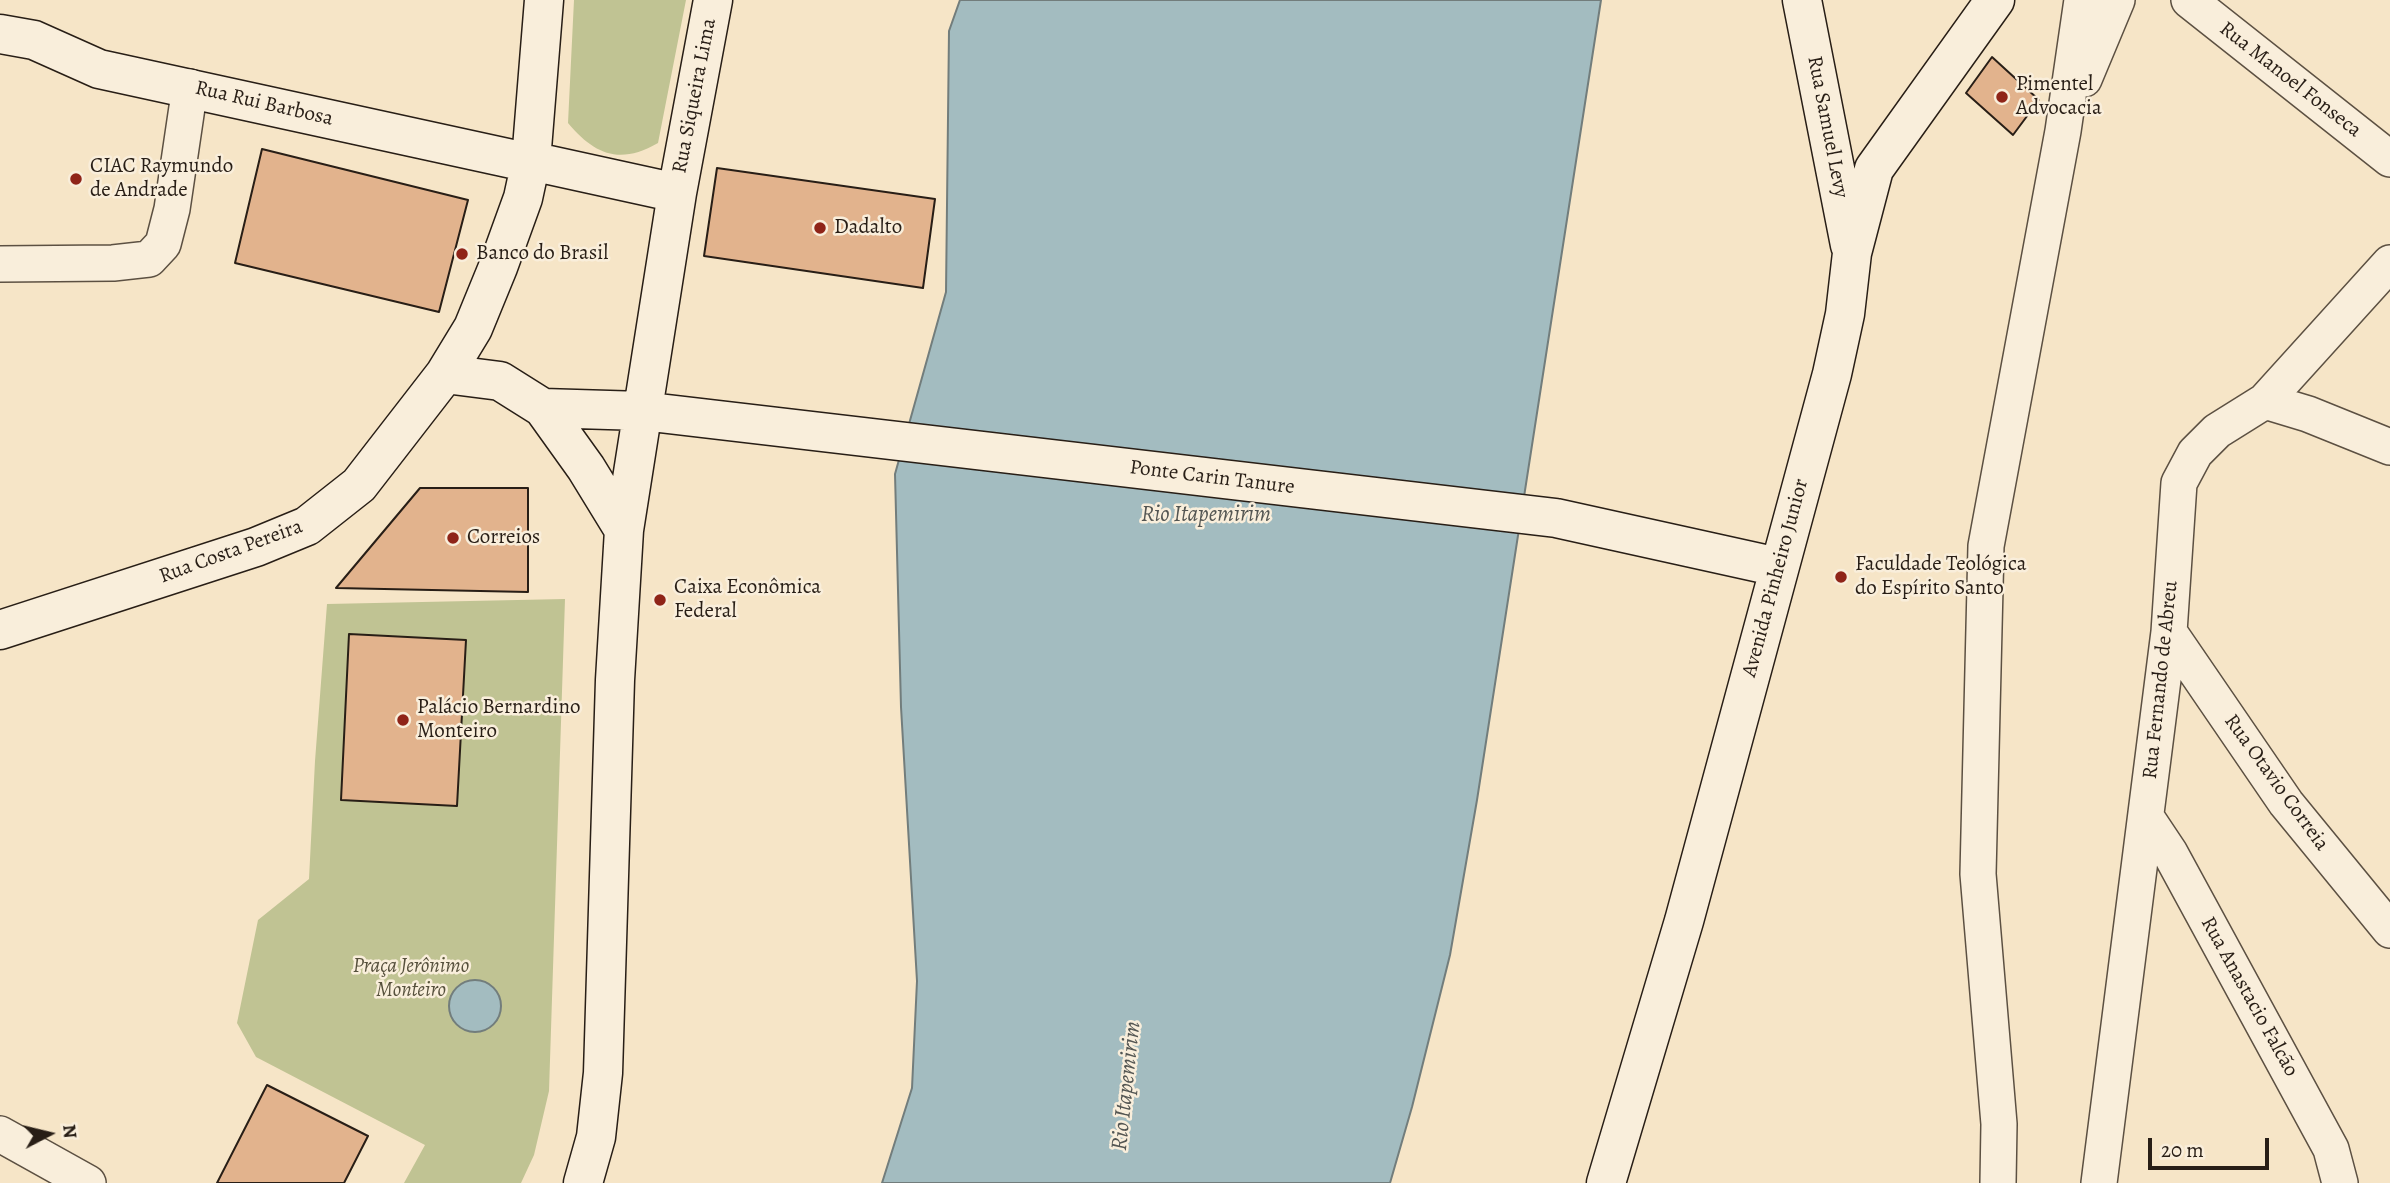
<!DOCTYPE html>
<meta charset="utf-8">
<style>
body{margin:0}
#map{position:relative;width:2390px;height:1183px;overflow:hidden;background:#f6e5c7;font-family:Alegreya,serif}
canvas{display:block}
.north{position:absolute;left:14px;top:1099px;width:70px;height:70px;-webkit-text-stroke:5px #f9eedb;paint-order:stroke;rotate:83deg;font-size:19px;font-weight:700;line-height:28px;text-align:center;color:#281e16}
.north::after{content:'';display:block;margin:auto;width:24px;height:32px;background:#281e16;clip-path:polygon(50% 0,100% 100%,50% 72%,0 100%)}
.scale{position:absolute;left:2148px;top:1138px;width:121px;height:32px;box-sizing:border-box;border:4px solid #281e16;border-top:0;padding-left:9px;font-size:21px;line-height:24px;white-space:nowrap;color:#281e16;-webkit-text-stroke:5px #f9eedb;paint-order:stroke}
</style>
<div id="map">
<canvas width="2390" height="1183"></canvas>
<div class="north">N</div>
<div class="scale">20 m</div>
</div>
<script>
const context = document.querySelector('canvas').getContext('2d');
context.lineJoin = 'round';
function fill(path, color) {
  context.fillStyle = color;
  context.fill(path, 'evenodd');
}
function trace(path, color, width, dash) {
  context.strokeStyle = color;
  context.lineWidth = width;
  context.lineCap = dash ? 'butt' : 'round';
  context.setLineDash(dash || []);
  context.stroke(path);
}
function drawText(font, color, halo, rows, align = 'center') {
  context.font = font + ' Alegreya,serif';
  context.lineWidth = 5;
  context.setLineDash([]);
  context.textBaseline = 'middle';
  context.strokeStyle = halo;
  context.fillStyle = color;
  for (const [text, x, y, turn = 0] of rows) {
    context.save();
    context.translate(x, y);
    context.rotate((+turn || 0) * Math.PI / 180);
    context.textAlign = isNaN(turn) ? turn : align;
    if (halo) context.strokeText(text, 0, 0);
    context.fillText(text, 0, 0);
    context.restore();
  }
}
fill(new Path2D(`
 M574 0H686L658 143C620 165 595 155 568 123Z
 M565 599 549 1091 534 1155 521 1183H404L425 1145 256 1057 237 1023 258 920 309 879 315 761 327 604Z`), '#c0c393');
const water = new Path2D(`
 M960 0H1601L1477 800 1450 955 1412 1107 1390 1183H882L912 1088 917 981 901 707 895 474 946 292 949 31Z
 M449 1006a26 26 0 1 1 52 0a26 26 0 1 1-52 0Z`);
fill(water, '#a3bcc0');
trace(water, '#727d7c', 2);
const building = new Path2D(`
 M1992 57 2039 100 2013 135 1966 93Z
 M262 149 468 200 439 312 235 263Z
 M717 168 935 199 923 288 704 256Z
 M420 488H528V592L336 588Z
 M349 634 466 640 457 806 341 800Z
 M267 1085 368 1136 344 1183H217Z`);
fill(building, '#e2b38d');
trace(building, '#281e16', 2);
const street = new Path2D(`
 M2189 0 2390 159
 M2084 79 2117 0
 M0 264 113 263 149 259 163 244 172 209 190 87
 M2265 401 2308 414 2390 447
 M2169 632 2286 803 2390 930
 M2146 817 2170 853 2331 1149 2340 1183
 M0 1134 88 1183
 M1998 1183 1999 1124 1978 874 1986 546 2063 131 2082 0
 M2099 1183 2169 632 2179 483 2195 453 2217 431 2265 401 2390 263`);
const secondary = new Path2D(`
 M1802 0 1850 245
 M0 34 34 40 99 69 512 159 531 161 677 193
 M445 374 500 381 543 408 586 468 624 530
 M543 408 642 411 1556 518 1778 567
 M0 630 256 547 307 526 359 485 445 374 473 328 498 267 523 198 531 161 544 0
 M583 1183 596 1137 603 1073 615 680 624 530 677 193 713 0
 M1606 1183 1684 921 1832 374 1845 314 1852 253 1874 169 1995 0`);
trace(street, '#5c5042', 38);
trace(secondary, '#281e16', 41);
trace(street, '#f9eedb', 35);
trace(secondary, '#f9eedb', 38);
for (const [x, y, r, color] of [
 [2002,97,7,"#8f2418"],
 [76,179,7,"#8f2418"],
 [820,228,7,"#8f2418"],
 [462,254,7,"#8f2418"],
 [453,538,7,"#8f2418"],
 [1841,577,7,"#8f2418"],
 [660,600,7,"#8f2418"],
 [403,720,7,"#8f2418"]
]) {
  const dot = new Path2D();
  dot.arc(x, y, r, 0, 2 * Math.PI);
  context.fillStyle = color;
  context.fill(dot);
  trace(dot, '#f9eedb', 2.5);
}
drawText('21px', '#281e16', '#f9eedb', [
 ["Rua Manoel Fonseca",2290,80,38],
 ["Rua Siqueira Lima",695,96,-79],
 ["Rua Rui Barbosa",264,104,13],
 ["Rua Samuel Levy",1827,127,79],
 ["Ponte Carin Tanure",1212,478,7],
 ["Rua Costa Pereira",231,552,-20],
 ["Avenida Pinheiro Junior",1776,578,-75],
 ["Rua Fernando de Abreu",2161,680,-84],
 ["Rua Otavio Correia",2276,783,54],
 ["Rua Anastacio Falcão",2249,997,61]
]);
drawText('21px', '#281e16', '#f9eedb', [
 ["Pimentel",2016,85],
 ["Advocacia",2016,109],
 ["CIAC Raymundo",90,167],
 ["de Andrade",90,191],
 ["Dadalto",834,228],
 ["Banco do Brasil",476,254],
 ["Correios",467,538],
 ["Faculdade Teológica",1855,565],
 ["do Espírito Santo",1855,589],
 ["Caixa Econômica",674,588],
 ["Federal",674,612],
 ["Palácio Bernardino",417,708],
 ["Monteiro",417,732]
], 'left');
drawText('italic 21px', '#56503c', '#f9eedb', [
 ["Praça Jerônimo",411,967],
 ["Monteiro",411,991]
]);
drawText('italic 23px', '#535552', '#f9eedb', [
 ["Rio Itapemirim",1206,515],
 ["Rio Itapemirim",1127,1086,-84]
]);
</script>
